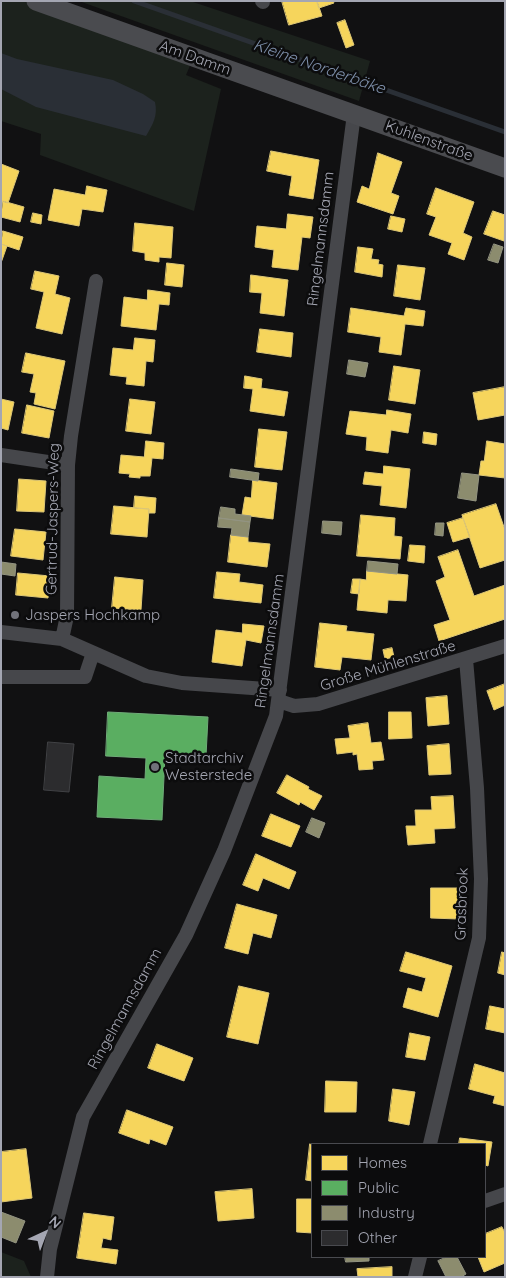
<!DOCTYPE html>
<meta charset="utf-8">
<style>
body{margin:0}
#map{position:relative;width:506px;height:1278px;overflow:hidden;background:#111112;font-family:Quicksand,sans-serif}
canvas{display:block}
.frame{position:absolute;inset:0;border:2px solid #a4a6b2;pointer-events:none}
.legend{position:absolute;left:311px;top:1143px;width:175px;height:115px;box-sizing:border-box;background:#0c0c0d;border:1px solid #494a4f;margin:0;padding:6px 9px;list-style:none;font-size:15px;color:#a4a6b2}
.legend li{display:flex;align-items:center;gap:10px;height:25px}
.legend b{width:25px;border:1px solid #494a4f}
.north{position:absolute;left:20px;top:1208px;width:50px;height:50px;-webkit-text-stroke:4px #0c0c0d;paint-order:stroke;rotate:43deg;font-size:14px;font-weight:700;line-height:20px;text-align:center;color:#a4a6b2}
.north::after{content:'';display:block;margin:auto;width:18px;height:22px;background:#a4a6b2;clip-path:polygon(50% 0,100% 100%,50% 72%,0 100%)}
</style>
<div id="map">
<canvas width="506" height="1278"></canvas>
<div class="frame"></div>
<ul class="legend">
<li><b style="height:14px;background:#f6d55c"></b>Homes</li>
<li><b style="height:14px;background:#5aae61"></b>Public</li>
<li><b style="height:14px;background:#8c8c6e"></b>Industry</li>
<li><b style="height:14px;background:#2c2c2e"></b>Other</li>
</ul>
<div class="north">N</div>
</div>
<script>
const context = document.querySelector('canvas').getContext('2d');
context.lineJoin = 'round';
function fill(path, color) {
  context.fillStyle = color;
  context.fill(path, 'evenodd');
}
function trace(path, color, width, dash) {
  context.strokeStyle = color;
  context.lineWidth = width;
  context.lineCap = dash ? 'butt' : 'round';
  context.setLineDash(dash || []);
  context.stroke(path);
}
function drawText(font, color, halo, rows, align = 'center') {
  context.font = font + ' Quicksand,sans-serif';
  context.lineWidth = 5;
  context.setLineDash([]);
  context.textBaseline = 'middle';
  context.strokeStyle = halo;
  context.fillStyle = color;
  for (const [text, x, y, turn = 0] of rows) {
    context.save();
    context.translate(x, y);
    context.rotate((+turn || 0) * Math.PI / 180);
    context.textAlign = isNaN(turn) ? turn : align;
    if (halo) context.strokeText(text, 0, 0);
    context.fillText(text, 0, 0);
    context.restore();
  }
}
fill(new Path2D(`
 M1 1H23L192 61 186 75 221 89 194 211 40 155 41 134 1 121Z
 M79 1H190L370 61 359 101Z
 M1 1252 24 1261 31 1277H1Z`), '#1c221d');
fill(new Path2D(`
 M1 53 17 59 113 80 143 94 155 102C158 116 153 124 146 136L36 107 1 89Z`), '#2a2f36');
const homes = new Path2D(`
 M282 1H317L322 16 289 25Z
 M317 1H333L334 3 319 8Z
 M345 20 354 45 346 48 337 23Z
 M271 151 319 160 313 199 289 195 292 176 267 171Z
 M378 153 402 162 391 193 399 196 393 214 357 202 362 186 369 189Z
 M1 164 19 171 8 203 1 201Z
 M87 186 107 190 103 212 82 209 79 226 48 220 54 189 85 195Z
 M436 188 474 202 463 233 472 237 464 260 448 254 452 243 429 235 436 217 427 214Z
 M3 201 24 207 20 222 1 217Z
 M493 211 505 215 504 241 484 234Z
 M33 213 42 215 41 224 31 222Z
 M288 214 313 217 310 238 302 237 298 270 272 267 274 250 255 247 257 226 286 229Z
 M391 216 405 219 402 232 388 229Z
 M135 223 173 227 171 258 159 257V262L145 260V253L133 251Z
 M3 231 23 237 19 250 1 244Z
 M1 244 7 246 1 263Z
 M358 247 373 249 371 259 379 260 378 264 383 265 382 277 355 272Z
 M167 263 184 265 182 287 165 285Z
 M398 265 425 268 420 300 394 296Z
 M35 271 59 276 55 294 70 298 62 334 36 328 44 292 31 289Z
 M251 275 288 280 284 316 260 313 262 293 250 292Z
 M148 290 170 293 169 305 159 304 156 330 121 326 124 297 147 300Z
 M351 308 404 316 406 308 425 311 423 326 405 324 401 355 379 352 381 337 348 332Z
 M260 329 293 333 291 357 257 352Z
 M135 338 155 340 153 362 146 361 144 386 126 384 127 377 110 375 113 348 133 350Z
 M26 353 65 361 55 409 34 404 36 393 30 392 34 374 22 372Z
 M394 366 420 370 415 404 389 400Z
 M245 376 262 379 261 388 288 392 284 416 250 411 253 389 244 388Z
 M505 387V415L478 420 473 393Z
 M1 399 14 402 8 430 1 428Z
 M130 399 155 402 151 434 126 431Z
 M27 405 54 411 49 438 22 433Z
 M387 410 411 414 408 433 391 430 388 453 366 450 367 437 346 434 350 411 386 415Z
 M259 429 287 432 282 470 255 467Z
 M424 432 437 434 436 445 423 443Z
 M146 441 164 443 163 459 152 458 150 476H140V478L129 477 130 474 119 473 121 455 144 457Z
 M487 441 505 444V478L479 475 481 461H484Z
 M384 466 410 469 406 508 380 505 382 486 363 484 365 472 383 474Z
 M19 479 46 481 44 512 17 511Z
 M253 480 277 483 273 519 242 515 245 497 251 498Z
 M135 496 156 498 155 513H149V509L134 508Z
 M496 504 505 530V560L480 568 462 515Z
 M114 506 149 509 147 537 111 534Z
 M361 515 395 518 394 536 402 537 400 559 357 556Z
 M463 518 470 537 453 542 447 523Z
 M15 529 46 532 43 560 11 556Z
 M231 535 248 537V542L270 544 267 567 228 562Z
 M410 545 425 546 424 563 408 561Z
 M458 550 474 596 505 585V619L439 641 434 625 450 620 436 581 445 577 438 557Z
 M367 571 408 575 406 601 388 600 387 613 357 610 360 579 366 580Z
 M217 572 240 574 239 582 263 585 261 603 214 598Z
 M18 573 50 576 48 598 16 595Z
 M115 577 143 580 141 610 112 608Z
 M353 579H360L359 594 351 593Z
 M320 623 347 626 346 631 374 634 371 660 342 657 340 670 315 667Z
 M243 624 264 626 261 643 246 640 242 666 212 662 216 630 242 633Z
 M392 648 394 657 385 659 383 650Z
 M505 684V705L494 710 487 691Z
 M447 696 449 724 428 726 426 698Z
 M389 712H411L412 738 389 739Z
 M368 723 371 743 381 742 384 760 372 761 373 769 359 770 357 754 353 755V752L337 754 335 739 350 738 348 726Z
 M449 744 451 774 429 775 427 746Z
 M287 775 309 787 308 789 322 796 314 810 300 802 299 805 277 793Z
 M453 796 455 828 434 829 435 843 408 845 406 826H416L415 810H432L431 797Z
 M271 814 300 826 291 847 262 836Z
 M256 854 296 872 289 889 263 878 258 891 243 885Z
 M431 888H458V919L431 918Z
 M237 904 277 915 271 938 253 933 248 954 225 948Z
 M406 952 452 966 438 1017 403 1007 408 988 422 992 426 978 400 971Z
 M502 952 505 953V975L498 973Z
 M239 986 269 993 258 1044 227 1037Z
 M490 1006 505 1009V1033L486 1029Z
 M410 1033 430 1037 425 1060 406 1057Z
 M157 1044 193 1058 184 1081 148 1068Z
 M475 1064 505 1073V1106L493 1103 495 1096 469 1089Z
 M326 1081 357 1082 356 1112H325Z
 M393 1089 415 1092 409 1125 389 1121Z
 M127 1110 173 1127 166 1145 150 1139 149 1144 119 1133Z
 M460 1138 492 1142 488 1166 485 1165V1144H459Z
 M310 1144 312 1145V1181L306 1180Z
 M26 1149 32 1198 1 1202V1152Z
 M252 1189 254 1218 218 1221 215 1192Z
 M297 1199H312V1233L297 1232Z
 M84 1213 114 1217 111 1240 103 1238 101 1248 118 1250 116 1264 77 1258Z
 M502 1227 505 1233V1263L484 1272 478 1257H485V1234Z
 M392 1267V1277H358L357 1269Z`);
fill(homes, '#f6d55c');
trace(homes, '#ddc776', 1);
const public = new Path2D(`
 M108 712 208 717 206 756 165 755 162 820 97 817 99 776 145 779 146 758 106 756Z`);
fill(public, '#5aae61');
trace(public, '#70ac79', 1);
const industry = new Path2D(`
 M494 244 503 247 498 263 488 260Z
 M349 360 368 363 365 377 347 374Z
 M231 469 259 473 258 481 230 477Z
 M462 473 479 475 476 501 458 498Z
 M221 507 235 509V514L251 516 250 522 219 518Z
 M219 518 250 522 248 537 231 535 232 528 218 527Z
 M323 521 342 522 341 535 322 533Z
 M436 523H444L443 536 435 535Z
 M368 561 398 564 397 574 367 571Z
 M1 562 16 564 15 576 1 574Z
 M312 818 325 823 319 838 306 832Z
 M1 1212 25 1221 16 1243 1 1237Z
 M345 1257H369V1261L346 1262Z
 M447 1257H457L466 1274 461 1277H446L438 1261Z`);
fill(industry, '#8c8c6e');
trace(industry, '#939482', 1);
trace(new Path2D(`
 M134 1 505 132`), '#2a2f36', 5);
const building = new Path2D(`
 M48 742 74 744 69 792 44 790Z`);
fill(building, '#2c2c2e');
trace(building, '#414245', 1);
trace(new Path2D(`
 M262 1 263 2
 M1 455 68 465
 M1 632 62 639 146 676 182 683 280 690
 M62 639 67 616 68 465 71 436 96 281
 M1 677H85L93 653
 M279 701 294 706 318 704 505 646
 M430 1144 479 938 481 879 477 788 466 659
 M485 1201 505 1194
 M47 1277 50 1249 83 1117 186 935 224 851 276 716 354 114
 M415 1277 420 1257`), '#46474b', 14);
trace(new Path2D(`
 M36 1 505 168`), '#4a4b4f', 19);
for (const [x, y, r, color] of [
 [15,615,5,"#71727a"],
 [155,767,5,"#71727a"]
]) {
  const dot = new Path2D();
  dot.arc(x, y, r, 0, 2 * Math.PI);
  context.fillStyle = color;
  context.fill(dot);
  trace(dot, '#0c0c0d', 2);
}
drawText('15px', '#a4a6b2', '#0c0c0d', [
 ["Am Damm",195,58,20],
 ["Kuhlenstraße",429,141,20],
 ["Ringelmannsdamm",321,239,-83],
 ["Gertrud-Jaspers-Weg",53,519,-89],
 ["Ringelmannsdamm",270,641,-82],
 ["Große Mühlenstraße",388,666,-17],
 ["Grasbrook",462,904,-88],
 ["Ringelmannsdamm",125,1009,-61]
]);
drawText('15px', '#a4a6b2', '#0c0c0d', [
 ["Jaspers Hochkamp",25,615],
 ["Stadtarchiv",165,758],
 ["Westerstede",165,775]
], 'left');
drawText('italic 16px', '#7e8faa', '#0c0c0d', [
 ["Kleine Norderbäke",319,67,19]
]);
</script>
